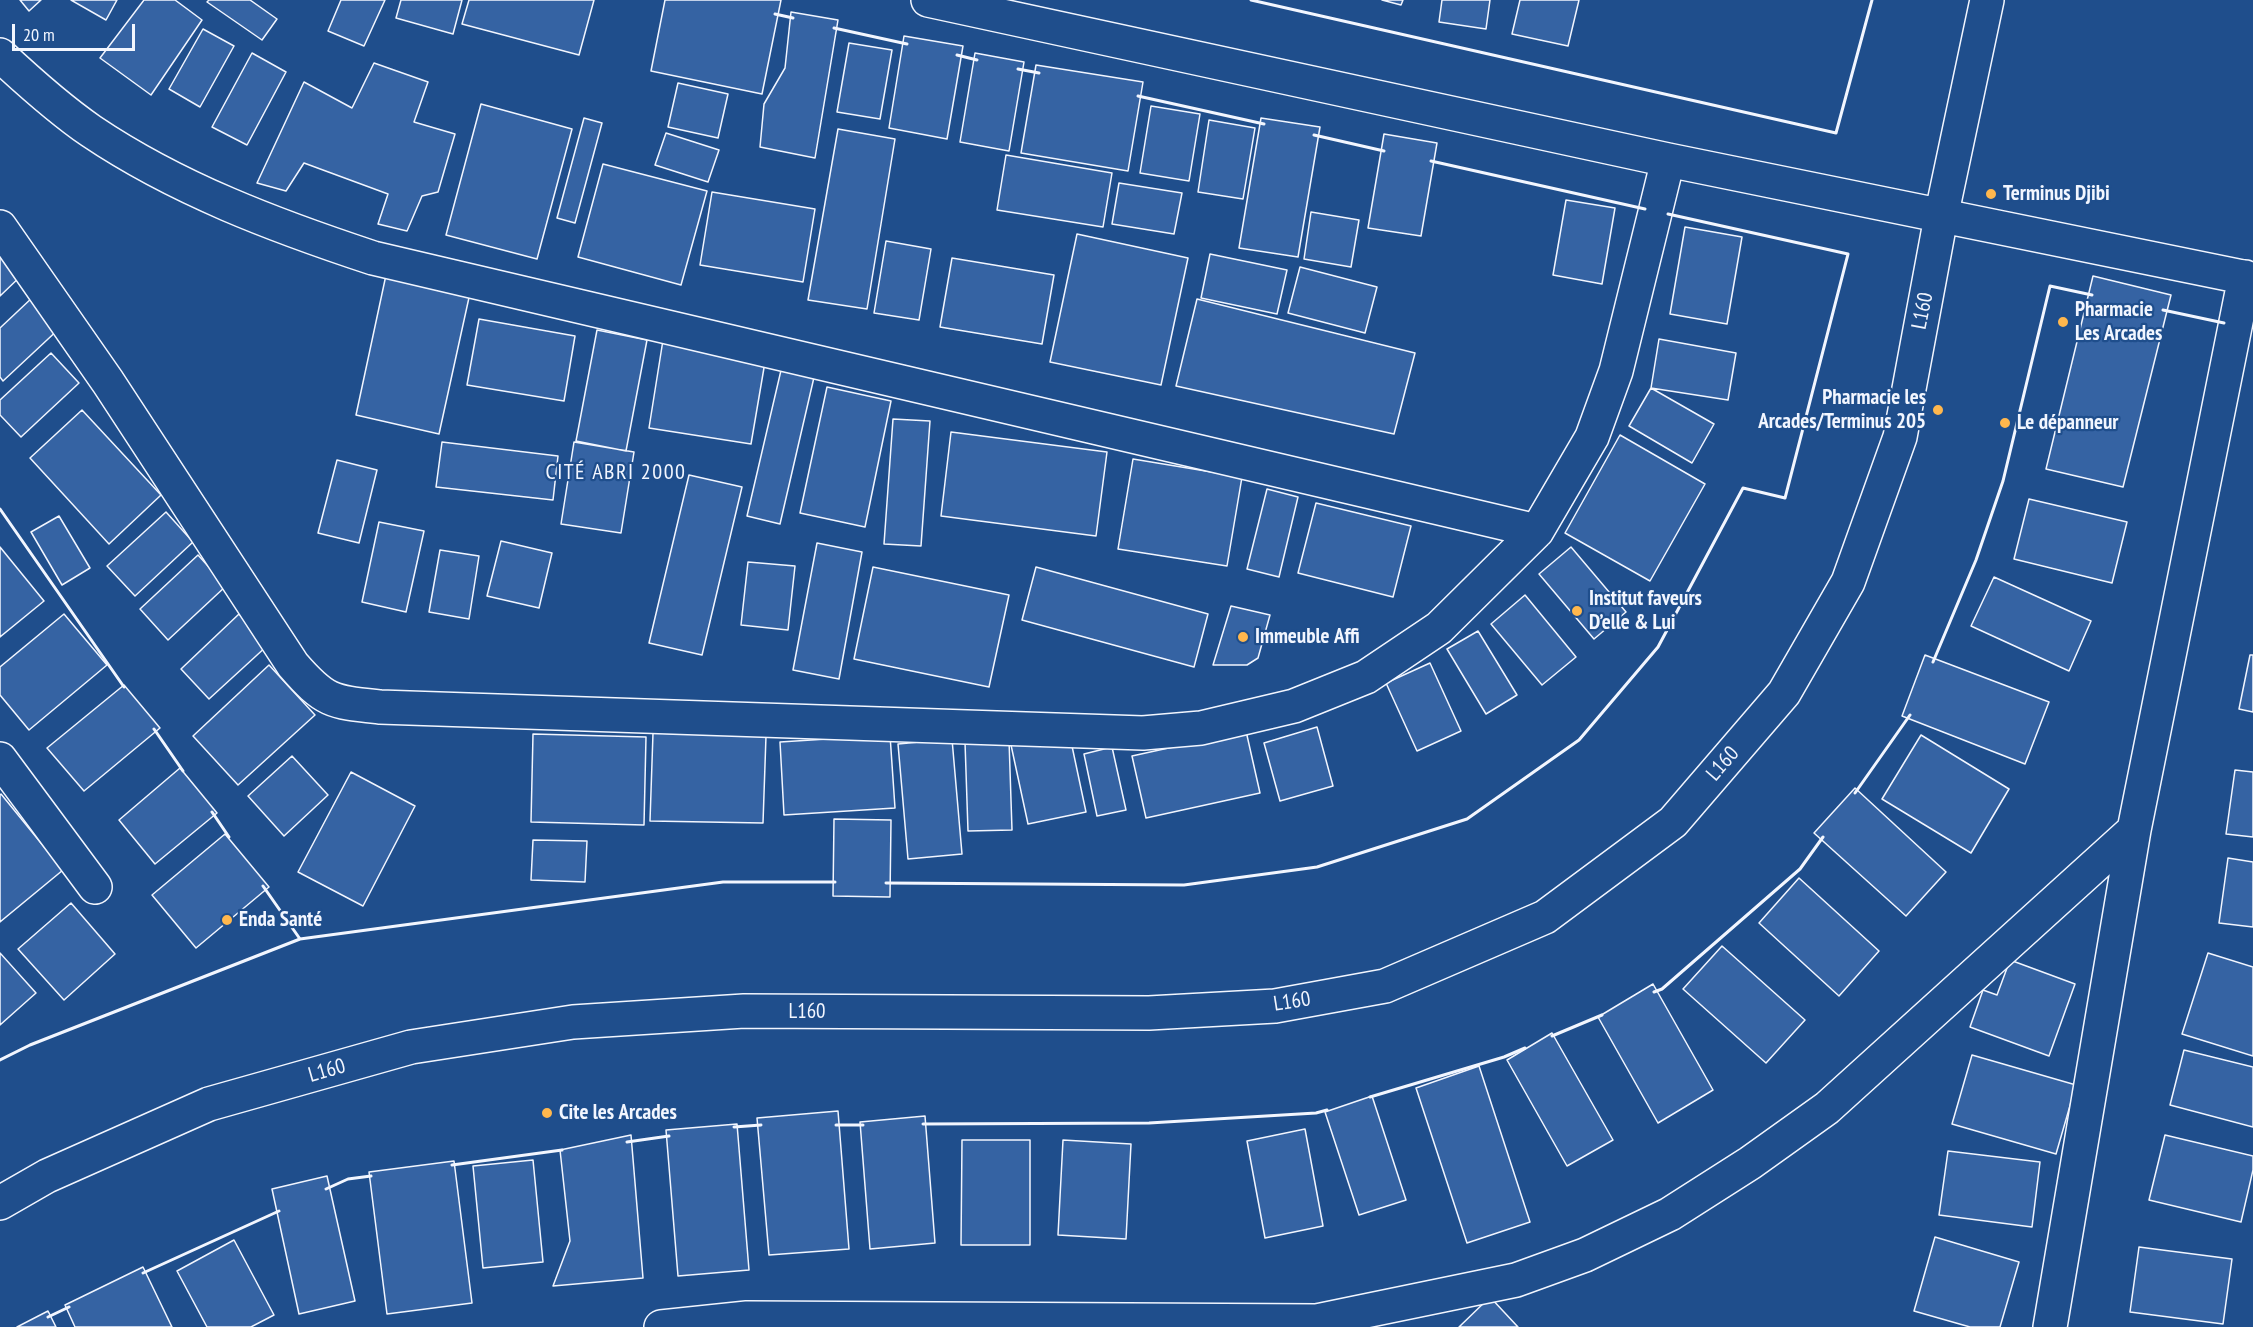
<!DOCTYPE html>
<meta charset="utf-8">
<style>
body{margin:0}
#map{position:relative;width:2253px;height:1327px;overflow:hidden;background:#1f4e8c;font-family:"PT Sans Narrow",sans-serif}
canvas{display:block}
.scale{position:absolute;left:12px;top:24px;width:123px;height:27px;box-sizing:border-box;border:3px solid #f2f6ff;border-top:0;padding-left:8px;font-size:18px;line-height:21px;white-space:nowrap;color:#f2f6ff;-webkit-text-stroke:4px #1f4e8c;paint-order:stroke}
</style>
<div id="map">
<canvas width="2253" height="1327"></canvas>
<div class="scale">20 m</div>
</div>
<script>
const context = document.querySelector('canvas').getContext('2d');
context.lineJoin = 'round';
function fill(path, color) {
  context.fillStyle = color;
  context.fill(path, 'evenodd');
}
function trace(path, color, width, dash) {
  context.strokeStyle = color;
  context.lineWidth = width;
  context.lineCap = dash ? 'butt' : 'round';
  context.setLineDash(dash || []);
  context.stroke(path);
}
function drawText(font, color, halo, rows, align = 'center') {
  context.font = font + ' "PT Sans Narrow",sans-serif';
  context.lineWidth = 4.5;
  context.setLineDash([]);
  context.textBaseline = 'middle';
  context.strokeStyle = halo;
  context.fillStyle = color;
  for (const [text, x, y, turn = 0] of rows) {
    context.save();
    context.translate(x, y);
    context.rotate((+turn || 0) * Math.PI / 180);
    context.textAlign = isNaN(turn) ? turn : align;
    if (halo) context.strokeText(text, 0, 0);
    context.fillText(text, 0, 0);
    context.restore();
  }
}
const building = new Path2D(`
 M20 0H41L29 11Z
 M71 0H117L106 20Z
 M144 0H175L202 20 151 95 100 58Z
 M209 0H250L277 19 262 40 207 2Z
 M341 0H385L364 46 328 31Z
 M401 0H462L453 34 396 18Z
 M469 0H594L579 55 462 24Z
 M665 0H781L762 94 651 71Z
 M1382 0H1403L1401 5Z
 M1442 0H1490L1486 29 1439 22Z
 M1520 0H1579L1568 46 1512 34Z
 M791 12 838 20 815 158 760 147 764 104 785 68Z
 M203 29 234 46 200 107 169 89Z
 M904 36 963 46 947 139 889 128Z
 M849 43 892 50 880 119 837 112Z
 M252 53 286 72 247 145 212 127Z
 M975 53 1024 62 1009 151 960 142Z
 M374 63 428 82 414 122 455 134 438 192 422 196 407 231 378 224 388 194 304 163 286 191 257 183 304 82 352 108Z
 M1036 65 1143 82 1128 171 1021 153Z
 M678 83 728 94 718 138 668 127Z
 M481 104 572 129 537 259 446 235Z
 M1151 106 1200 114 1189 181 1140 173Z
 M584 118 602 123 575 223 557 218Z
 M1261 118 1320 127 1298 257 1239 248Z
 M1209 120 1255 128 1243 199 1198 192Z
 M838 129 895 139 867 309 808 300Z
 M666 133 719 150 708 182 655 165Z
 M1384 134 1437 143 1421 236 1368 228Z
 M1006 155 1112 173 1103 227 997 210Z
 M603 164 707 191 681 285 578 257Z
 M1119 183 1182 193 1174 234 1112 224Z
 M712 192 815 209 803 282 700 265Z
 M1566 200 1615 208 1602 284 1553 275Z
 M1311 212 1359 220 1351 267 1304 259Z
 M1685 227 1742 237 1727 324 1670 314Z
 M1077 234 1188 258 1161 385 1050 362Z
 M886 241 931 249 919 320 874 313Z
 M0 247 24 273 0 296Z
 M1210 254 1287 270 1277 314 1201 298Z
 M952 258 1054 275 1042 344 940 327Z
 M1300 267 1377 287 1365 333 1288 313Z
 M386 275 470 293 439 434 356 415Z
 M2093 276 2171 295 2123 487 2046 469Z
 M34 296 62 326 3 381 0 377V328Z
 M1197 299 1415 353 1394 434 1176 386Z
 M479 319 575 336 564 401 467 385Z
 M597 330 647 340 626 451 576 441Z
 M1659 339 1736 353 1728 400 1651 388Z
 M663 340 766 356 751 444 649 428Z
 M51 353 79 383 21 437 0 415V400Z
 M782 366 815 373 780 524 747 516Z
 M827 387 891 401 865 527 800 513Z
 M1651 388 1714 424 1692 463 1629 426Z
 M82 410 161 495 109 544 30 458Z
 M893 419 930 421 921 546 884 544Z
 M951 432 1107 452 1096 536 941 516Z
 M1620 435 1705 484 1650 581 1565 533Z
 M442 442 558 456 553 500 436 487Z
 M574 442 634 452 621 533 561 524Z
 M1133 459 1242 477 1227 566 1118 549Z
 M337 460 377 470 359 543 318 533Z
 M689 475 742 487 702 655 649 643Z
 M1267 489 1298 497 1279 577 1247 569Z
 M2029 499 2127 522 2112 583 2014 559Z
 M1316 503 1411 526 1393 597 1298 573Z
 M166 512 193 542 135 596 107 566Z
 M59 516 90 568 62 585 31 532Z
 M379 522 424 531 406 612 362 602Z
 M501 541 552 553 539 608 487 596Z
 M817 543 862 552 839 679 793 670Z
 M0 547 44 601 0 637Z
 M1571 547 1626 612 1594 639 1539 574Z
 M440 550 479 556 469 619 429 612Z
 M198 555 226 586 168 640 140 609Z
 M748 562 795 566 788 630 741 625Z
 M873 567 1009 595 989 687 854 659Z
 M1036 567 1208 614 1194 667 1022 620Z
 M1994 577 2091 621 2069 671 1971 626Z
 M1525 595 1576 657 1542 685 1491 624Z
 M1231 606 1270 615 1258 658 1247 665H1213Z
 M64 614 107 665 29 730 0 695V667Z
 M239 614 268 645 209 699 181 669Z
 M1478 631 1517 695 1486 714 1447 649Z
 M1925 655 2049 702 2025 764 1902 716Z
 M2250 655H2253V712L2239 709Z
 M1430 663 1461 731 1417 751 1386 683Z
 M269 665 315 715 238 785 193 736Z
 M124 685 160 728 84 791 47 748Z
 M1317 727 1333 786 1280 801 1264 743Z
 M1246 731 1260 793 1146 818 1132 756Z
 M1069 732 1086 812 1028 824 1011 745Z
 M653 733 766 736 763 823 650 821Z
 M533 734 646 737 644 825 531 822Z
 M890 735 895 808 784 815 780 742Z
 M1921 735 2009 789 1971 853 1882 799Z
 M952 739 962 854 908 859 898 744Z
 M1009 740 1012 830 968 831 965 742Z
 M1112 747 1126 810 1097 816 1084 754Z
 M292 756 328 795 284 836 248 796Z
 M180 768 217 813 155 864 119 820Z
 M2235 770 2253 772V837L2226 834Z
 M351 772 415 806 363 906 298 872Z
 M1855 788 1946 872 1906 916 1814 833Z
 M1 794 63 870 0 922V795Z
 M834 819 891 820 890 897 833 896Z
 M225 834 269 887 196 948 152 895Z
 M533 840 587 841 585 882 531 880Z
 M2228 858 2253 862V927L2219 923Z
 M1799 878 1879 951 1839 996 1759 923Z
 M71 903 115 954 64 1000 18 949Z
 M1722 946 1805 1020 1766 1063 1683 989Z
 M0 953 36 993 0 1025Z
 M2208 953 2253 967V1056L2182 1034Z
 M2010 960 2075 984 2049 1056 1970 1027 1983 990 1997 995Z
 M1653 984 1713 1090 1658 1123 1598 1017Z
 M1552 1033 1613 1140 1567 1166 1507 1060Z
 M2184 1050 2253 1067V1127L2170 1105Z
 M1972 1055 2076 1085 2056 1154 1952 1124Z
 M1479 1066 1530 1222 1467 1243 1416 1088Z
 M1372 1096 1406 1200 1359 1215 1325 1112Z
 M838 1111 849 1249 769 1255 757 1118Z
 M925 1116 935 1243 870 1249 860 1122Z
 M737 1124 749 1270 678 1276 666 1130Z
 M1305 1129 1323 1226 1265 1238 1247 1141Z
 M631 1135 643 1278 553 1286 570 1241 560 1150Z
 M2165 1135 2253 1156V1170L2241 1222 2149 1200Z
 M962 1140H1030V1245H961Z
 M1063 1140 1131 1144 1126 1239 1058 1235Z
 M1948 1151 2040 1162 2032 1227 1939 1215Z
 M533 1160 543 1262 483 1268 473 1166Z
 M454 1161 472 1303 387 1314 369 1172Z
 M327 1176 355 1301 299 1314 272 1189Z
 M1935 1237 2019 1262 2000 1327H1970L1914 1311Z
 M234 1240 274 1315 251 1327H207L177 1271Z
 M2139 1247 2232 1259 2223 1324 2130 1312Z
 M143 1267 172 1327H75L65 1305Z
 M1490 1297 1518 1327H1459Z
 M48 1311 56 1327H17Z`);
fill(building, '#3563a3');
trace(building, '#f2f6ff', 1.5);
const minor = new Path2D(`
 M928 0 1668 160 2253 279
 M0 55C29 82 59 109 91 131 177 189 276 226 373 258L1537 531
 M0 227 108 382 293 665C325 702 332 702 380 707L1143 733 1201 728 1294 706 1366 677 1439 628 1537 531 1592 437 1616 371 1668 160
 M0 759 95 887
 M0 1203 47 1176 209 1104 411 1047 573 1022 744 1011 1149 1013 1275 1006 1385 986 1545 917 1673 822 1784 693 1848 582 1900 437 1941 217 1987 0
 M661 1327 747 1318 1317 1321 1516 1280 1585 1255 1670 1214 1750 1163 1827 1108 2134 830
 M2050 1327 2134 830 2245 277`);
trace(minor, '#f2f6ff', 36);
trace(minor, '#1f4e8c', 33);
trace(new Path2D(`
 M1251 0 1836 133 1872 0
 M775 14 793 18
 M834 28 907 44
 M957 55 977 60
 M1018 69 1039 73
 M1138 96 1264 124
 M1314 135 1384 151
 M1431 161 1645 209
 M2163 310 2224 323
 M0 509 124 687
 M1933 662 1976 560 2003 481 2050 286 2092 295
 M154 729 183 771
 M1855 793 1910 715
 M212 812 229 837
 M886 883 1184 885 1317 867 1467 819 1579 740 1658 647 1743 488 1785 498 1848 254 1668 214
 M263 886 300 939 723 882H835
 M1654 992 1662 989 1800 869 1823 837
 M1552 1036 1602 1015
 M0 1060 30 1045 300 939
 M1370 1097 1504 1057 1525 1048
 M923 1124 1149 1123 1316 1113 1327 1110
 M836 1125H863
 M734 1127 761 1125
 M627 1142 669 1136
 M452 1165 562 1150
 M326 1189 348 1179 371 1176
 M143 1273 279 1211
 M48 1317 69 1307`), '#f2f6ff', 3);
for (const [x, y, r, color] of [
 [1991,194,6,"#ffb74d"],
 [2063,322,6,"#ffb74d"],
 [1938,410,6,"#ffb74d"],
 [2005,423,6,"#ffb74d"],
 [1577,611,6,"#ffb74d"],
 [1243,637,6,"#ffb74d"],
 [227,920,6,"#ffb74d"],
 [547,1113,6,"#ffb74d"]
]) {
  const dot = new Path2D();
  dot.arc(x, y, r, 0, 2 * Math.PI);
  context.fillStyle = color;
  context.fill(dot);
  trace(dot, '#1f4e8c', 2);
}
drawText('bold 21px', '#f2f6ff', '#1f4e8c', [
 ["Terminus Djibi",2003,194],
 ["Pharmacie",2075,310],
 ["Les Arcades",2075,334],
 ["Pharmacie les",1926,398,"right"],
 ["Arcades/Terminus 205",1926,422,"right"],
 ["Le dépanneur",2017,423],
 ["Institut faveurs",1589,599],
 ["D’elle & Lui",1589,623],
 ["Immeuble Affi",1255,637],
 ["Enda Santé",239,920],
 ["Cite les Arcades",559,1113]
], 'left');
drawText('21px', '#f2f6ff', '#1f4e8c', [
 ["L160",1923,311,-79],
 ["L160",1723,764,-49],
 ["L160",1292,1002,-9],
 ["L160",807,1012],
 ["L160",327,1071,-16]
]);
context.letterSpacing = '1.5px';
drawText('22px', '#f2f6ff', '#1f4e8c', [
 ["CITÉ ABRI 2000",616,473]
]);
context.letterSpacing = '0px';
</script>
